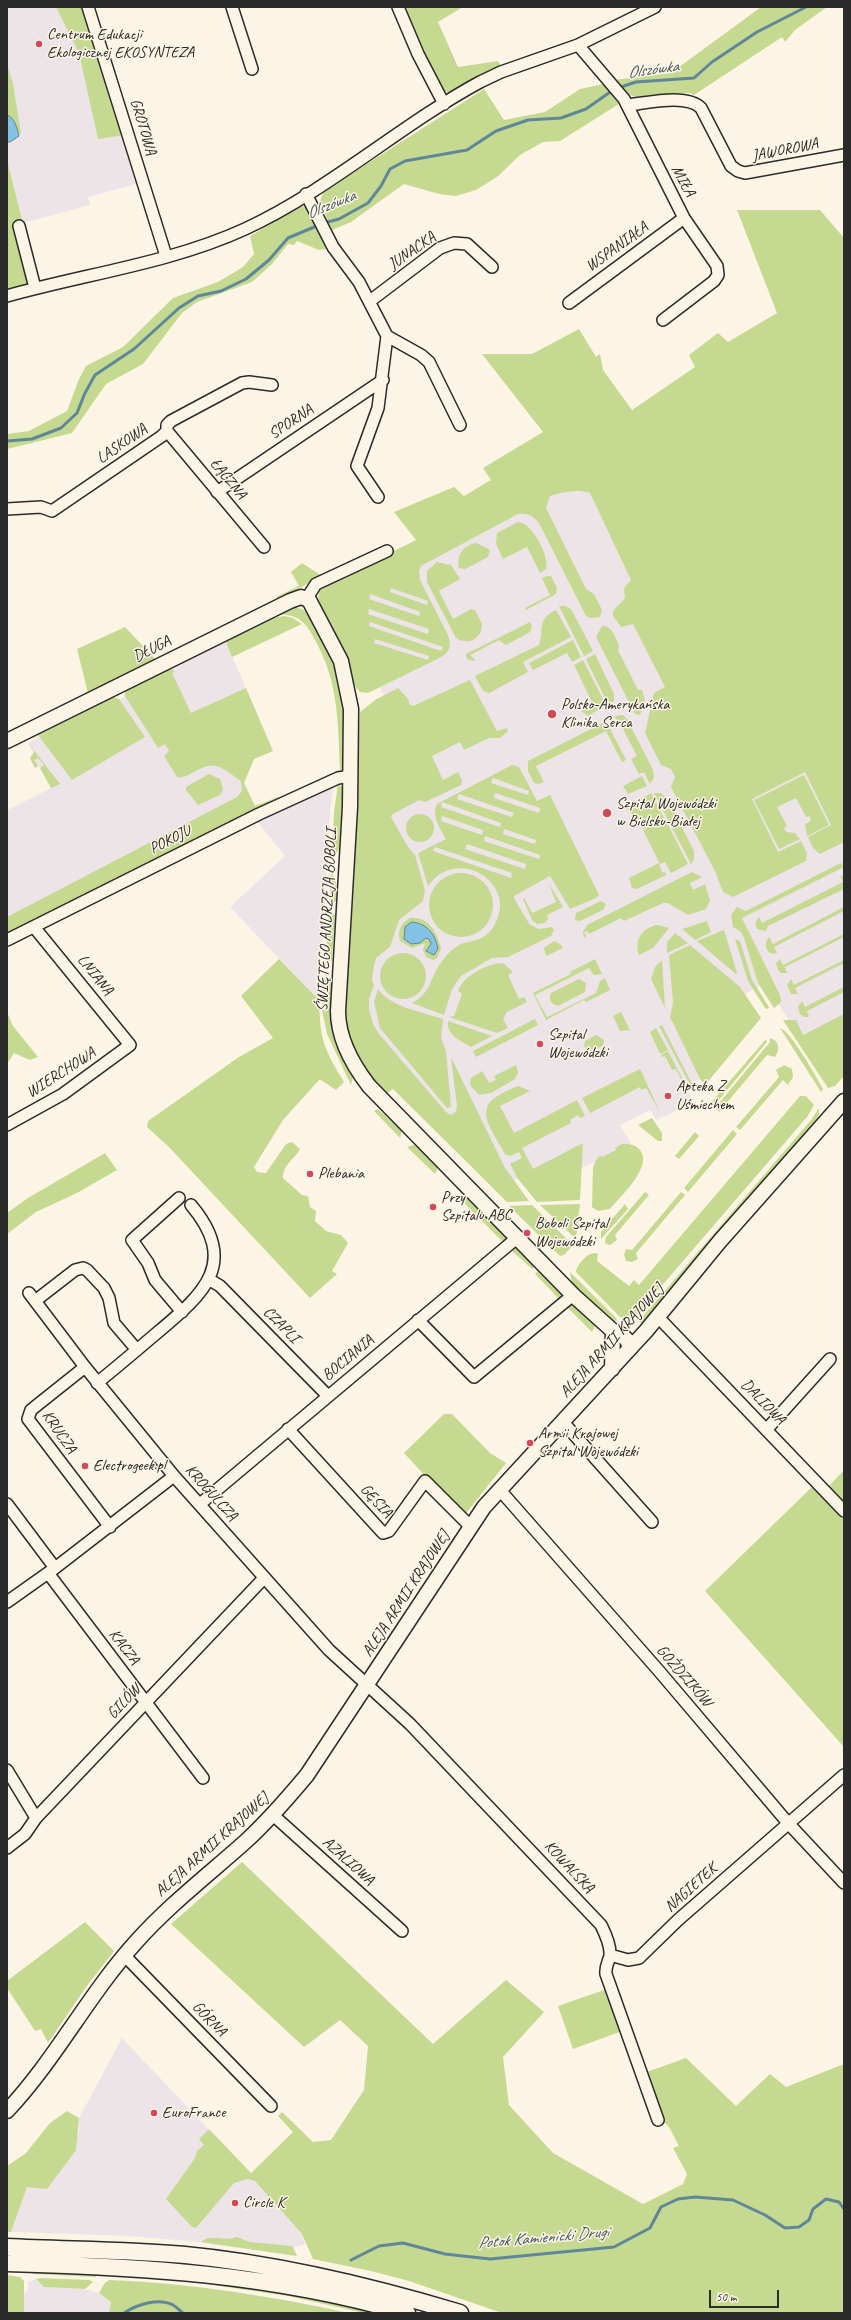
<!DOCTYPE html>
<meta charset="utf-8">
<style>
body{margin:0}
#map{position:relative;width:851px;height:2320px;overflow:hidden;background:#fcf5e5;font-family:Caveat,sans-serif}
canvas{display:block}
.frame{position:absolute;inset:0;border:8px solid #2b2b2b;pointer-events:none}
.scale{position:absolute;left:709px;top:2290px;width:70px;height:18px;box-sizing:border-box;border:2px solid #2b2b2b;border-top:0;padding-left:5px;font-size:12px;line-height:14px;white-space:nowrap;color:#2b2b2b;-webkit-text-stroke:3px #fcf5e5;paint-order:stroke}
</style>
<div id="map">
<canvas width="851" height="2320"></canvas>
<div class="frame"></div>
<div class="scale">50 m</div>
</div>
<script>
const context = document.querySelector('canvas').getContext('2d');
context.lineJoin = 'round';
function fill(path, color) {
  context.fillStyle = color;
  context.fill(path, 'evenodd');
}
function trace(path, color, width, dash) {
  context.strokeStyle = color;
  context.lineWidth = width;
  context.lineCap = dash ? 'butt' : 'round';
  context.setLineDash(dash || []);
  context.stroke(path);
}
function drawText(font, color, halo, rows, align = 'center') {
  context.font = font + ' Caveat,sans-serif';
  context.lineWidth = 3;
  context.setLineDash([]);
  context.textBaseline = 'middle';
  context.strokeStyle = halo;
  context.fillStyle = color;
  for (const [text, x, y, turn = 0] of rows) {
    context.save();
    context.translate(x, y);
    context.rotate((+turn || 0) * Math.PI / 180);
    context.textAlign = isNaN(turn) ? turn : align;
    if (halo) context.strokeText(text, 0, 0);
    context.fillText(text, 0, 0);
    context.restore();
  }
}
fill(new Path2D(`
 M7 7H82L139 183 88 197 90 205 23 223 7 160Z
 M705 401 844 676V1056L819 1067 765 983 746 994 735 1014 680 1037 700 1079 686 1086 693 1103 656 1120 650 1110 620 1125 631 1144 582 1168 573 1149 503 1186 366 1032 384 697 357 627 334 591Z
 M226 642 273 751 254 759 244 783 255 806 7 934V810L51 788 39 766 35 768 30 758 34 752 28 743 115 698 119 699 126 696 125 693Z
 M334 784 330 812 319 997 314 995 230 907 285 856 256 820Z
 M122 2038 250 2173 302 2234 305 2244 294 2248 297 2256 188 2241 128 2236 11 2232 27 2186 79 2133V2118Z
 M36 2279 44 2287 85 2289 99 2293 111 2302 110 2312 24 2313 23 2294 28 2291V2282Z`), '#ece4e7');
fill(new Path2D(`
 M56 7H82L124 135 98 139 79 53Z
 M402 7H463L438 22 458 67 498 61 502 68 454 93 443 91 421 51Z
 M761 7H827L795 30 785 42 782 37 694 95 690 93 649 95 648 98C631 98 624 93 614 80L671 73Z
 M7 64 13 84 21 133 7 139Z
 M603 84 619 104 560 141 543 142 520 155 497 177 476 190 456 196 439 194 404 184 351 222 332 230 320 202 323 192 484 89 504 120 545 112 580 89Z
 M7 160 23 223 29 282 27 286 7 292Z
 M306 206 309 209 326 249 319 250 297 241 294 245 288 244 272 264 252 282 197 302 182 313 143 364 106 384 72 433 7 449V434L29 431 67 411 79 379 86 366 123 347 173 298 218 282 243 267 254 254 250 236 300 207Z
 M737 210H820L844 238V842L820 854 813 848 808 837 831 825 805 772 752 799 778 852 801 841 807 853 806 861 733 897 723 892 715 871 671 787 675 777 671 769 661 765 645 733 654 693 665 687 633 624 621 627 613 616V611L625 598 624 588 631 580 590 493C576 489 564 492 550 496L546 508 586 589 594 594 602 610 600 617 590 618 586 616 539 523C533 516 528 513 518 514L421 566 419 571 420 580 447 633C451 642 452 649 443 656L368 693 360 692 355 686 343 649 318 599 320 589 324 586 416 540 394 512 454 487 464 496 491 480 483 468 543 432 482 354H532L579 329 596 357 600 354 603 370 632 410 695 367 689 355 718 333 728 342 777 313ZM391 588 428 601 427 605 390 592ZM370 594 420 612 419 616 369 599ZM369 609 429 629 428 634 368 614ZM370 622 443 647 441 651 369 626ZM375 639 429 656 428 660 374 643Z
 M518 522C532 522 550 557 546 569L540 573 527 547 503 559 496 544 497 533Z
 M476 543 487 548 490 551 488 557 465 569 459 568C456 555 464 545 476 543Z
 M437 562 451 565 460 579 439 591 453 619 471 609 475 610 482 624 481 631C476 642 466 644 456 638L427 582V571Z
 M302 563 322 576 279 599 276 597 299 586 291 572Z
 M547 576H551L557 588 556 594 526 610 525 608 550 595 542 578Z
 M559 606H565L571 609 593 651 584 656Z
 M294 607 302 609 309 614 338 674 344 704V765L340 771C338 726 339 683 316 642 307 624 299 613 277 615Z
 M556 610 571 637 523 662 528 672 489 693 483 691 475 676 539 645C545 627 536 620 556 610Z
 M284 616 293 618 302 624 232 657 226 642 182 664V662C205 650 261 618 284 616Z
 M530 622 532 626 530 632 506 645 499 640 470 655 475 660 474 661 467 659 466 654Z
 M602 626C612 625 616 638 619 646L618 650 638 690H642L645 700 640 715 635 714 596 637Z
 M125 627 155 659 88 693 77 649Z
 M573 640 581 657 572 662 567 653 533 670 529 663Z
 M595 654 614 694V701L608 704 586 659Z
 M583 660 605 703 603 707 588 716 581 711 593 704 574 665Z
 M170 668 175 672 172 673 191 713 246 688 273 751 254 759 244 783 255 806 278 797 277 800 7 936V917L237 797 242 791 241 781C233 776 224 768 216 766 201 762 187 781 177 777L164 756 169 751 165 744 158 748 125 696V691Z
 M470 680 497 731 507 728 508 731 500 738H489L464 750 460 742 432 756 443 780 458 772 462 780 461 785 425 802 419 800 393 814 391 817 408 847 415 855 425 890 423 901 399 920 390 947 376 958 374 965 372 980 374 985 369 999V1010L373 1024 379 1034 446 1112 451 1115 456 1112 457 1106 451 1057 505 1168 529 1201 507 1202 393 1089 385 1095C363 1074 352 1049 343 1020L360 712 375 700 398 688 409 700V704L413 706Z
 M113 697 119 699 145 737 72 780 38 735Z
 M623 715 627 719 653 770 654 778 650 784 644 772 639 774 631 759 637 756 620 723H618L614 716Z
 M603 723 605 726 608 725 626 760 622 762 606 731 536 766 544 782 539 784 534 783 528 771V761Z
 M28 743 60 784 51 788 40 768 44 765 38 758 34 760 38 766 35 768 30 758 34 752Z
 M512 765 519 767 537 801 550 795 599 895 596 898 570 909 550 876 514 896V898L530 925 539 929 552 927 554 930 551 936 508 957 492 958 461 976 452 989 444 1015 412 1003C433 992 429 977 443 960 447 954 456 945 464 943 477 940 486 939 494 926 520 885 458 844 428 886L418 853 446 839C440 828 431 816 437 804ZM493 778 529 791 528 795 491 783ZM495 793 540 808 539 813 494 798ZM459 794 514 813 512 817 457 799ZM442 802 501 823 500 827 441 807ZM442 816 483 830 482 835 441 821ZM504 829 536 840 535 844 503 834ZM485 836 540 855 539 859 484 841ZM467 844 526 864 525 869 465 849ZM435 847 512 873 511 878 433 851Z
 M209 774 220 779 223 790 220 795 198 805 186 790V787Z
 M804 775 829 825 807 836 805 825 811 820 809 816 806 817 796 798 777 807 787 826 784 828 786 832 795 833 800 839 779 849 754 800Z
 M642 776 647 786 628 794 623 786Z
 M338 784 342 787 343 792 339 849 332 859 334 812Z
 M651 793 664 818 642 829 637 818 644 814 636 817 625 808Z
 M654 793H661L667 798 694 851V859L691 864Z
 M406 828a14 14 0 1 1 28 0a14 14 0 1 1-28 0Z
 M665 819 688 864 671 873 665 862 660 864 643 830Z
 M659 863 662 872 666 873V875L637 889 632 888 629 878Z
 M841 863 844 867 742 918 780 995 781 1002 774 1008 758 983 744 938 741 932 733 927 731 915 737 907 746 911Z
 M331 872C338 882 337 890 336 901L330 905H329Z
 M692 872 702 877 690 883 693 890 705 884 710 901 706 909 688 915 668 903H663L624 921 621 918 589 934 587 931 584 932 586 936 584 938 583 932 587 925Z
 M429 905a32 32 0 1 1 64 0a32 32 0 1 1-64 0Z
 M840 876H844V889L768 926 766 931 757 929 755 923 759 917 762 923 843 882Z
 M549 884 563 907 547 915 548 919 545 923 537 924 532 920 523 899 524 898 532 913 556 902Z
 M601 901 606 904 603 910 580 921 575 920 576 913Z
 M844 907V911L774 947 777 953C769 956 765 949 766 942L769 937 773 944Z
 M328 912 333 913 335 916 332 960 326 964Z
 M410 918C428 916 438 933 441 949L437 958 433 960 426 957 423 950 425 943 412 948 400 941C397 931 401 923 410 918ZM417 922 426 927 437 953 427 949 431 945 429 939 426 938 420 943 411 944 405 927Z
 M707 921 711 932 695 940 682 929Z
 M658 925 669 928 653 948 639 955C634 940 642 927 658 925Z
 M724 930 737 973 736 974 697 941Z
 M675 933 688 943 667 953V942Z
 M844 934V937L785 967 787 973H781L778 970 776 963 780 959 783 965Z
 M735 939 740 941 752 980 769 1007 768 1009 765 1008 748 981Z
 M554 941 560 944 563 948 546 956 544 948Z
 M690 945 740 987 761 1018 705 1085 700 1079 670 1017 673 1003 669 955Z
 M380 976a23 23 0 1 1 46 0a23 23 0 1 1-46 0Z
 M279 959 314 995 319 997C320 1038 322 1046 344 1082L336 1090 321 1080H319L283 1120 254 1167 257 1172 266 1173 286 1144 292 1142 300 1149C294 1160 283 1164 283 1178L302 1195 308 1196 310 1207 316 1211 315 1221 326 1231 341 1235 348 1243 332 1271 337 1274 310 1298 169 1147 147 1127 148 1121 239 1057 273 1038 241 996Z
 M595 959 602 974 594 975 589 968 535 995 547 1017 596 993 600 981 605 978 610 990 586 1002 584 1000 546 1020 533 993 571 974 570 972Z
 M662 960 665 1008 651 979 655 967Z
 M844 960V963L795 988 798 994H791L787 985 791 979 794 985Z
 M503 963 513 972 508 975 519 999 524 997 527 1002 507 1012 503 1019 508 1028 497 1033 449 1017 454 1016 462 994 458 991C463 976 488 963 503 963Z
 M325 974 332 981C328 1020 330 1044 353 1077L351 1085 327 1034 322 1010Z
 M579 979 586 983 585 992 558 1006C551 1004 548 999 551 993Z
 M844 987V992L807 1011 809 1017H804L800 1014 798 1007 802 1001 805 1007Z
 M378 989C390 1007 423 1012 443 1019L441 1038 446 1051 451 1107 447 1108 380 1028 374 1002Z
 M7 1012 13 1026 38 1057 30 1060 14 1053 7 1064Z
 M621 1012 630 1030 620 1031 613 1016Z
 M844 1014V1076L835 1086 828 1088 783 1020H796L803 1035Z
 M535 1019 538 1025 476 1057 473 1051Z
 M448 1021 492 1036 471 1047C461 1041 446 1035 448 1021Z
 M662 1025 695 1090 694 1092 659 1026Z
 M656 1028 668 1050 660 1054 650 1032Z
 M780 1028C790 1030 817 1078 823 1089L821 1092Z
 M596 1035 604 1040 603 1046 588 1051 584 1046 585 1041Z
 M770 1038C780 1041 780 1050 775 1057L767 1055 719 1112 715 1108 770 1042Z
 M766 1039 767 1042 714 1106 709 1105Z
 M668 1051 686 1086 684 1090 677 1085 683 1083 676 1069 672 1070 665 1056 662 1057 661 1055Z
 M516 1065 518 1073 515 1079 491 1093 479 1095 470 1085 471 1078 482 1071 489 1083 496 1080 494 1076Z
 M784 1065 792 1069 793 1077 788 1085 783 1080 740 1130 736 1127 779 1077 776 1070Z
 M640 1069 660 1112 646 1088 641 1090 640 1087 590 1113 582 1098Z
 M518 1086 530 1091 500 1106 514 1133 577 1100 585 1116 580 1118 578 1115 570 1120 571 1123 522 1148 533 1169 583 1143 580 1200 537 1202 518 1179 510 1164 522 1158 519 1152 510 1156 505 1154C494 1132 471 1109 501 1094 506 1091 512 1088 518 1086Z
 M800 1096H806L814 1105 807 1117 634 1318 620 1317 576 1272C577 1264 588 1252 596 1253L598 1254 597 1261 629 1286 634 1280 639 1285Z
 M819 1108V1115L816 1120 642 1324 639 1321 811 1120Z
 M378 1109 402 1131 400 1138 374 1111Z
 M652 1118 662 1133V1141H658L638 1125Z
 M733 1130 737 1134 688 1192 684 1188Z
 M695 1132 699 1136 679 1159 675 1156Z
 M622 1144C629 1144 634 1144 639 1149 655 1165 620 1197 610 1209L598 1211 592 1207 593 1167 596 1160 601 1155 602 1157 616 1150 615 1148Z
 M413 1145 416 1146 438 1167 435 1174 407 1147Z
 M105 1153 117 1170 77 1193 36 1212 7 1234V1213L28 1198Z
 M645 1192 649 1195 615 1235 617 1240 610 1245 605 1243 606 1237Z
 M681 1192 685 1195 636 1253 638 1259 632 1262 626 1261 624 1255 626 1249 632 1250Z
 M463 1197 468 1198 506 1236 505 1244 460 1199Z
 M580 1204 576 1239 540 1205Z
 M625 1204 628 1209 601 1239V1232Z
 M532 1205 573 1245 564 1255 560 1256 509 1206Z
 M517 1247 535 1266 532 1269 510 1249Z
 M539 1270 562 1292 561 1301 535 1274Z
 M570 1272 617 1319 614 1322 572 1285Z
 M574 1305 595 1326 592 1332 566 1306Z
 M444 1414H452L490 1453 506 1463 463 1517 404 1453Z
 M844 1470V1502L829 1486Z
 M814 1485 844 1520V1747L705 1591Z
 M242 1862 433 2044 506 1980 544 2012 503 2057 509 2105 553 2153 643 2204 683 2184 687 2174 673 2148 679 2146 669 2127 662 2120 644 2073 686 2058 736 2106 770 2074 786 2087 844 2064V2313H502L409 2281 371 2271 313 2259 302 2234 255 2181 248 2179 234 2183 196 2228 192 2227 166 2199 195 2158 197 2151 204 2145 199 2139 209 2129 251 2173 293 2132 278 2116 282 2112 313 2142 331 2140 364 2090 368 2046 340 2020 304 2047 171 1924Z
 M85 1922 114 1951 86 1987 48 2043 41 2029 35 2031 7 1988V1981Z
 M607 1989 622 2031 573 2049 558 2006Z
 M67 2111 79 2118 76 2150 47 2189 27 2187 11 2232H7V2166L26 2153 50 2123Z
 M237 2237 250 2242 292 2246 297 2256 201 2242C211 2233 225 2242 237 2237Z
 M32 2271 98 2273 96 2277 33 2274Z
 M7 2275 20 2277 24 2281V2313H7Z
 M40 2278 90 2280 93 2282 85 2289 44 2287 36 2279Z
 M109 2280C190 2283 270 2296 349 2313H109L111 2302 99 2293 104 2284Z
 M213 2285H248L385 2313H364L288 2296Z`), '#c5da90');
const water = new Path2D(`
 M7 115C15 118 17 128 19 136L10 142H7Z
 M412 922C427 923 436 935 438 949L434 955 426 951 431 944 429 939 426 938 420 943 411 944 404 939 405 927Z`);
fill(water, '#84c2e4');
trace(water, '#60869a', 1);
trace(new Path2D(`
 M618 88 636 82 694 78 712 62 757 32 806 7
 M324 223 339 219 368 203 381 186 390 169 405 161 467 150 496 131 528 120 561 118 586 109 613 90
 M7 441 32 439 61 428 77 413 85 393 95 375 134 349 179 308 198 296 221 291 246 279 269 260 288 238 319 225
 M351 2260 379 2246 403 2243 445 2254 490 2259 614 2247 650 2228 661 2207 678 2199 695 2197 733 2200 765 2215 785 2228 799 2227 809 2220 813 2209 826 2199 839 2202 844 2209
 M124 2313C136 2305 159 2297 173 2305 177 2307 180 2311 183 2313`), '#60869a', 3);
const minor = new Path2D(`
 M88 7 166 256
 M232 7 252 69
 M398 7 418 54 444 104
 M578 45 624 99 684 218 717 266 718 275 714 281 663 320
 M628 105C647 103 687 93 701 108L731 166 738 171 745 173 844 155
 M306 194 333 247 359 282 387 336
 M19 226 35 288
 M7 296C85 274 171 263 245 229 329 190 399 126 480 82L501 72 578 45 655 7
 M370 301 440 248 454 243 467 244 492 267
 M569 303 684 218
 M387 336 421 355 429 362 460 425
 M167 431 264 547
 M217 492 383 380
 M378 497 357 466 378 408 387 336
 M7 509 41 507 52 511 162 436 167 431V425L171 421 242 383 249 382 272 385
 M307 598 316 584 387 551
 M7 940 259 814 338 778 351 776
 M7 1125 63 1094 130 1045 34 927
 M179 1198 132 1240 148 1263 155 1280 182 1312
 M210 1280 220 1286 328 1396
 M29 1293 85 1367 174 1476 329 1650 410 1724 601 1925C605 1933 611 1946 610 1956 608 1963 605 1967 606 1974L658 2120
 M35 1301 75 1270 83 1268 87 1270 104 1288 109 1298 114 1323 137 1350
 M658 1317 844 1511
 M418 1320 474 1377 573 1295
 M85 1367 31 1410 28 1419 110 1527
 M97 1383C118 1366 138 1349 158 1332 205 1293 239 1262 191 1205
 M562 1421 652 1522
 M288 1429 383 1533 389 1531 425 1481 470 1526
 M767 1429 830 1359
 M499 1489 659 1671 788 1823 844 1883
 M7 1504 55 1568
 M200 1504 518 1237
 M48 1573 203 1778
 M7 1602 55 1568 174 1476
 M7 1770 36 1818
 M273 1815 402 1931
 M7 1848 25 1834 36 1818 264 1578
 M124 1955 271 2106
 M610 1955 628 1960 639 1958 678 1920 844 1775`);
const tertiary = new Path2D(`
 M7 741 290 601 301 597 309 600 341 661 351 709 350 807 338 1011C338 1039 352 1064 369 1086L573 1295 613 1331 622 1335 627 1340 630 1348
 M612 1369 613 1331
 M7 2111C56 2059 88 1995 136 1942 169 1905 208 1875 245 1842 268 1821 287 1799 307 1775L484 1507 646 1331 720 1241 844 1101`);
const secondary = new Path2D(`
 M7 2247C66 2250 126 2250 185 2255 279 2264 370 2286 460 2313
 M7 2263C145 2267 273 2274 407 2313`);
trace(minor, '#2b2b2b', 14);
trace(tertiary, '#2b2b2b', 17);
trace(secondary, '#2b2b2b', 19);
trace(minor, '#fcf5e5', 11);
trace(tertiary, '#fcf5e5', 14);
trace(secondary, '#fcf5e5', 16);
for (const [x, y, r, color] of [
 [39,44,4,"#d1495b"],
 [552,714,5,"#d1495b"],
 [607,813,5,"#d1495b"],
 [540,1044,4,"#d1495b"],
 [668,1096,4,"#d1495b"],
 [310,1174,4,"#d1495b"],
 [433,1207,4,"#d1495b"],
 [527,1233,4,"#d1495b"],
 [530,1443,4,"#d1495b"],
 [85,1466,4,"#d1495b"],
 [154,2113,4,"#d1495b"],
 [235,2203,4,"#d1495b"]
]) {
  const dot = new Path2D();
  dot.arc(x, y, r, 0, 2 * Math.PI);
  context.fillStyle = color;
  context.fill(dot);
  trace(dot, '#fcf5e5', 1.5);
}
drawText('16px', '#2b2b2b', '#fcf5e5', [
 ["Centrum Edukacji",47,35],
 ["Ekologicznej EKOSYNTEZA",47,53],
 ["Polsko-Amerykańska",561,705],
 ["Klinika Serca",561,723],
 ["Szpital Wojewódzki",616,804],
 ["w Bielsku-Białej",616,822],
 ["Szpital",548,1035],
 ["Wojewódzki",548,1053],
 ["Apteka Z",676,1087],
 ["Uśmiechem",676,1105],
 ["Plebania",318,1174],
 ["Przy",441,1198],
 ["Szpitalu ABC",441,1216],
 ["Boboli Szpital",535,1224],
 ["Wojewódzki",535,1242],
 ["Armii Krajowej",538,1434],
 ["Szpital Wojewódzki",538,1452],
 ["Electrogeek.pl",93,1466],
 ["EuroFrance",162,2113],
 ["Circle K",243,2203]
], 'left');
drawText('16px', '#2b2b2b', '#fcf5e5', [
 ["GROTOWA",143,127,73],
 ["JAWOROWA",785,150,-11],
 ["MIŁA",683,181,62],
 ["WSPANIAŁA",617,247,-36],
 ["JUNACKA",412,251,-35],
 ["SPORNA",291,422,-34],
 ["LASKOWA",122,444,-35],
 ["ŁĄCZNA",228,479,51],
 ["DŁUGA",152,649,-27],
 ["POKOJU",170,840,-27],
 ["ŚWIĘTEGO ANDRZEJA BOBOLI",327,920,-87],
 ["LNIANA",95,975,51],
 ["WIERCHOWA",61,1073,-33],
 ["CZAPLI",281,1325,45],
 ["ALEJA ARMII KRAJOWEJ",612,1341,-48],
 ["BOCIANIA",348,1358,-40],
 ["DALIOWA",763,1402,46],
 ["KRUCZA",59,1432,55],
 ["KROGULCZA",211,1493,48],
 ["GĘSIA",376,1501,47],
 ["ALEJA ARMII KRAJOWEJ",406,1594,-57],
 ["KACZA",124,1647,53],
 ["GOŹDZIKÓW",684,1676,49],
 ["GILÓW",124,1702,-47],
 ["ALEJA ARMII KRAJOWEJ",212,1845,-42],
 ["AZALIOWA",348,1861,42],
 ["KOWALSKA",569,1867,47],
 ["NAGIETEK",691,1888,-42],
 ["GÓRNA",209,2019,46]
]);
drawText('italic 17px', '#465862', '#fcf5e5', [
 ["Olszówka",653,70,-8],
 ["Olszówka",331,205,-22],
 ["Potok Kamienicki Drugi",543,2238,-5]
]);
</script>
